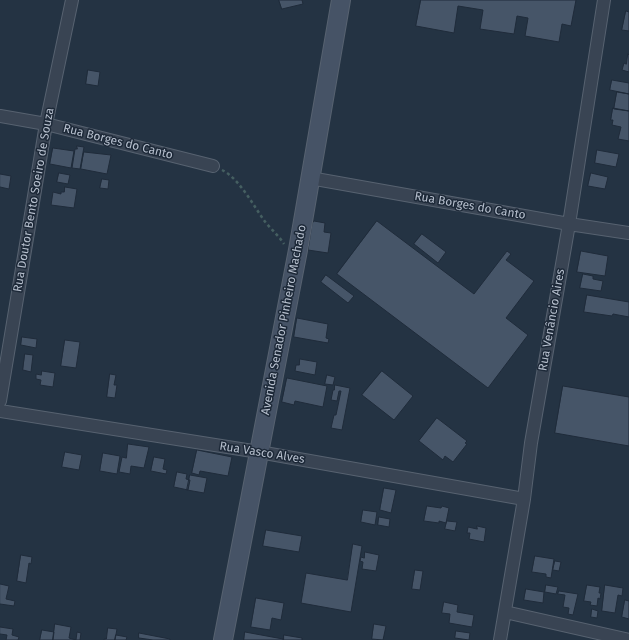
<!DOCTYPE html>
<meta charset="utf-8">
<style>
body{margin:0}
canvas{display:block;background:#243343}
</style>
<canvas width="629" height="640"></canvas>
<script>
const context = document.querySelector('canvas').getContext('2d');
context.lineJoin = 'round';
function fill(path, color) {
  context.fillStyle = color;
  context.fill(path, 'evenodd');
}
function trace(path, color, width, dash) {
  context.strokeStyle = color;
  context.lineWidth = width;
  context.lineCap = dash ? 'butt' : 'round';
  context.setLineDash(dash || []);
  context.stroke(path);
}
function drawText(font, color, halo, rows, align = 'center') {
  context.font = font + ' "Fira Sans",sans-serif';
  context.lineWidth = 3;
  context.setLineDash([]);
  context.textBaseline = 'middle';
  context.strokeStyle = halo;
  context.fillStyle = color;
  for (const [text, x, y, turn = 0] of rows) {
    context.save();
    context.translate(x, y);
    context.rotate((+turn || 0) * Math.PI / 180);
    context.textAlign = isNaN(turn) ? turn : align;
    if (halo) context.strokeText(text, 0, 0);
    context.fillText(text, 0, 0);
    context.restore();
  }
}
const building = new Path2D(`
 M279 0H302L303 4 282 9Z
 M421 0H576L571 26 562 24 559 42 525 36 528 18 517 16 514 34 480 29 483 10 458 6 454 33 416 26Z
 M626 11 629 12V31L622 30Z
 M628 54 629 55V72L622 70 624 63 626 64Z
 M88 70 100 72 98 86 86 84Z
 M612 80 629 83V94L610 90Z
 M617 92 629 94V111L614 109Z
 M613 108 629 111V141L618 139 621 127 612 125 613 120H611Z
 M77 146 84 147 80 169 72 168 75 149H77Z
 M53 148 74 151 71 168 50 164Z
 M597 150 619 154 616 167 595 163Z
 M84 152 111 155 107 174 81 169Z
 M59 173 70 175 68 184 57 182Z
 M591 173 608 177 605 189 588 186Z
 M0 174 11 176 9 189 0 187Z
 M102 179 109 180 108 189 100 188Z
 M65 187 77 189 74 208 51 205 53 192 61 194V192H64Z
 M314 221 325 223 324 232 331 233 328 253 308 250 312 224Z
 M377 221 474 294 507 251 511 254 506 260 534 281 506 318 528 335 488 388 337 274Z
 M422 234 446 252 438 263 414 244Z
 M581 251 608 256 605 276 577 272Z
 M583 274 593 276V279L603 281 601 291 580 288Z
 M326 275 354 296 348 303 321 282Z
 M587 295 629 302V317L613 314 612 316 584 312Z
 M297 318 328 324 326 338 329 339 328 343 294 337Z
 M22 337 37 339 36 348 21 345Z
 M65 340 80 342 76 368 61 366Z
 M25 354 33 355 31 372 23 370Z
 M300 359 317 362 315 375 295 371 296 365H299Z
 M42 371 55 373 53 387 40 385 41 380 36 379V374L41 375Z
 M382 371 413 396 394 420 362 395Z
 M110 374 116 375 114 385H117L115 398 107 397Z
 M327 375 335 377 333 385 325 384Z
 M287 378 327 386 323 407 295 401 294 405 282 402Z
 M335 385 350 388 342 430 331 428 334 415H336L341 391H339L337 401 331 400 333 390H334Z
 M563 386 629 397V446L555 433Z
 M437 418 467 441 465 443 467 444 453 462 445 456 443 460 419 441Z
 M128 444 149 447 144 468 131 466 130 474 119 472 122 457 126 458Z
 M197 450 232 457 228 476 200 471 199 475 192 473Z
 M65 452 82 455 79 470 62 467Z
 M103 453 120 456 117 474 100 471Z
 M154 457 165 459 163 469 167 470 166 474 151 471Z
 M177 472 187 474 186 479 190 480 188 490 174 487Z
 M190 475 207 478 204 493 187 490Z
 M384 488 396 490 391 513 380 510Z
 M427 506 441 508 442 506 449 508 446 523 439 521V523L424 521Z
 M363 510 377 512 375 525 361 522Z
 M379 517 390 519 389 527 378 525Z
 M447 521 457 522 455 531 445 529Z
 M477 526 486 528 484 542 469 539 470 533H467L468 527 477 529Z
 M266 530 302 536 299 552 263 546Z
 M353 544 362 546 351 612 301 603 306 573 347 580Z
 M365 552 379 555 376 571 362 569 363 562 360 561 361 557 364 558Z
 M21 555 32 557 31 564 29 563 26 583 17 581Z
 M535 556 554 559 551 578 546 577V574L532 572Z
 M555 561 561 562 559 571 553 570Z
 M415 570 423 571 420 590 412 589Z
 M0 584 9 586 6 599 15 601 14 606 0 604Z
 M546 585 558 587 556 594 545 592Z
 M587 585 600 587 599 593H601L600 599 598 598 597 606 590 605 591 602 584 601Z
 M605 585 623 588 622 596 618 595 615 613 602 611Z
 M526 589 544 592 543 603 524 600Z
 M559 591 578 594 573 615 568 614 569 608 563 607 565 595 558 594Z
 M256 598 284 603 281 620 272 618 270 630 251 627Z
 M625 600 629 601V619L622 617Z
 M444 602 458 605 457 612 474 615 472 627 449 623 450 614 442 613Z
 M592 609 598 611 597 618 591 617Z
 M55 624 71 627 69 638 76 640 77 632 81 633 80 640H53Z
 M374 624 386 626 383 640 372 639Z
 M0 627 13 629 12 635 19 637 18 640H6L7 635 0 634Z
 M108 628 117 629 115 640H104V639H106Z
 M42 630 54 632 53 640H40Z
 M456 631 470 633 469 640 455 638Z
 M245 632 283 639V640H244Z
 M139 633 170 639V640H153L139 638Z
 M116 635 127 637 126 640H115Z
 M284 635 302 638V640H284Z`);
fill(building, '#465568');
trace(building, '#1f2b3a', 1);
const street = new Path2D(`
 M0 116 46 124 213 166
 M310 178 569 224 629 233
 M0 401 46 124 72 0
 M0 411 259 452 524 499
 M505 612 629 640
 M500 640 524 499 531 443 569 224 604 0`);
const secondary = new Path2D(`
 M223 640 298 250 341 0`);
trace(street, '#576270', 14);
trace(secondary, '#576270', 20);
trace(new Path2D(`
 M222 170C240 179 254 207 266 223 272 230 279 236 284 244`), '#455f61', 2.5, [3, 3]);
trace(street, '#394453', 12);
trace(secondary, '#465366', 18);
drawText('12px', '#b6bfcd', '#1d2938', [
 ["Rua Borges do Canto",118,142,14],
 ["Rua Doutor Bento Soeiro de Souza",34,200,-80],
 ["Rua Borges do Canto",470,206,10],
 ["Avenida Senador Pinheiro Machado",284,320,-79],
 ["Rua Venâncio Aires",552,320,-80],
 ["Rua Vasco Alves",262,453,9]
]);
</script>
